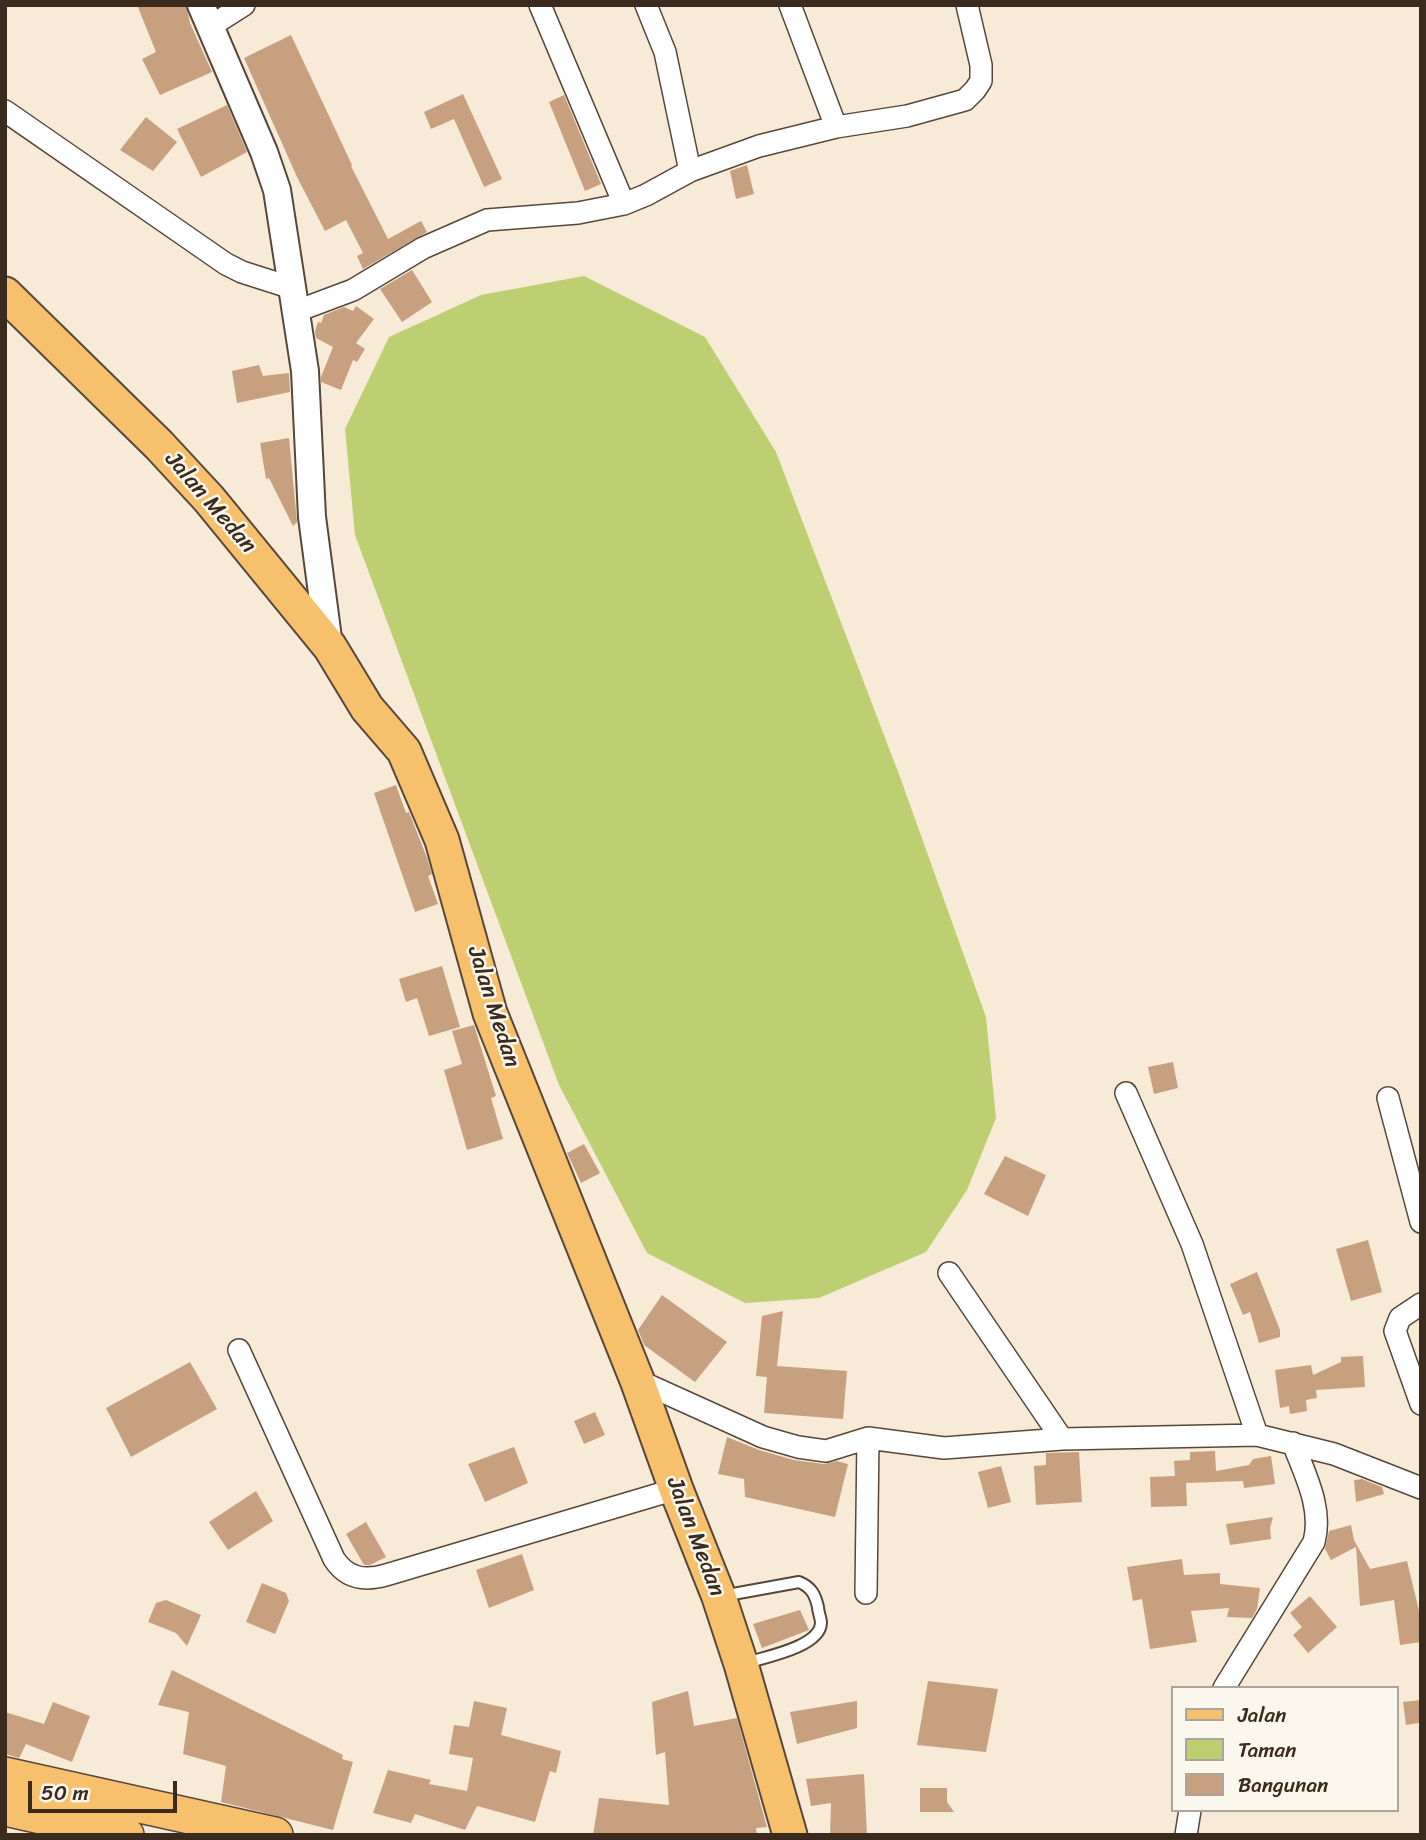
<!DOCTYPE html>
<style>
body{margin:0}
#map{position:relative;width:1426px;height:1840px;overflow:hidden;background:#f7ebd7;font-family:Sriracha,sans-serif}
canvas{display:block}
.frame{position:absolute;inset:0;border:7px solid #3b2a1e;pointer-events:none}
.legend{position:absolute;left:1171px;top:1686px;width:228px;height:126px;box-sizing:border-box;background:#fbf7ec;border:2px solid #aea59a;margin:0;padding:9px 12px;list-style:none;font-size:21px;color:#3b2a1e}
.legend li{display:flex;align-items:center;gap:14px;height:35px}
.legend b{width:35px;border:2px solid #aea59a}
.scale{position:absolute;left:28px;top:1781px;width:149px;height:32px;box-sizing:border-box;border:4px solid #3b2a1e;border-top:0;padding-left:9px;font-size:21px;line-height:24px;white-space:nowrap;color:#3b2a1e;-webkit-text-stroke:5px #fbf7ec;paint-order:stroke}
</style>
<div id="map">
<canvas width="1426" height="1840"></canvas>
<div class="frame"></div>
<ul class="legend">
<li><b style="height:9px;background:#f7c06c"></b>Jalan</li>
<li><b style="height:19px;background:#becf72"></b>Taman</li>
<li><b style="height:19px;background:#c7a17f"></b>Bangunan</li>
</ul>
<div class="scale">50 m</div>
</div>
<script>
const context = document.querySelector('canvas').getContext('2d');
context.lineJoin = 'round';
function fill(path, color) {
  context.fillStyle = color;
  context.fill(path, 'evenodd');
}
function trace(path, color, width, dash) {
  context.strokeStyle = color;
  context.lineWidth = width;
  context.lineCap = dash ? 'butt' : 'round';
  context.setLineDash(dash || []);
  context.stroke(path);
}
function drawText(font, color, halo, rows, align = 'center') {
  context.font = font + ' Sriracha,sans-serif';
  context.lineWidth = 5;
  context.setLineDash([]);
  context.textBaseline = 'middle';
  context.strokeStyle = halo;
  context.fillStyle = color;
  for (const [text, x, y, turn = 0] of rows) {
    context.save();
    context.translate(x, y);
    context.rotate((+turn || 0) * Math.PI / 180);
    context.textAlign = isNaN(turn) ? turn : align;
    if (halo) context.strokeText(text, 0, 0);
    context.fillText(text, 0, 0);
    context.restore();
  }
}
fill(new Path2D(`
 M584 276 705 337 776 452 900 777 986 1017 996 1118 967 1190 926 1252 819 1298 745 1303 647 1253 559 1085 355 535 345 429 389 337 481 295Z`), '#becf72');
fill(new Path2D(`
 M137 5H186L190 23 212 72 160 95 142 59 156 52Z
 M291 35 352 165 351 166 388 239 421 221 427 232 363 269 357 256 363 253 346 220 325 231 297 177 244 58Z
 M463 94 502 179 484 187 454 119 431 129 424 112Z
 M564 95 601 184 585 191 549 102Z
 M227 105 247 152 201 177 177 129Z
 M146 117 177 142 153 171 120 150Z
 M747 165 754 194 736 199 730 171Z
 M412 270 432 302 402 322 380 289Z
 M356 306 374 319 356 343 365 349 357 362 353 360 341 390 321 382V377L333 347 316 338 315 331 318 322 321 323 324 315 344 307 353 311Z
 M259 365 263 376 289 373 290 392 237 403 232 371Z
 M289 438 297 522 293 526 269 478 266 479 260 443Z
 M396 785 406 813 409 812 427 858 432 874 428 876 438 904 415 912 374 793Z
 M442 966 460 1027 429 1036 417 998 406 1002 399 979Z
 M474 1025 496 1096 491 1098 503 1139 467 1150 444 1070 462 1064 452 1031Z
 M1173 1062 1178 1088 1154 1094 1148 1067Z
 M584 1144 600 1173 581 1183 567 1153Z
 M1005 1156 1046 1175 1028 1216 984 1194Z
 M1368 1240 1382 1292 1351 1301 1336 1249Z
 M1257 1272 1280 1330V1337L1259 1343 1250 1312 1243 1315 1230 1284Z
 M662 1295 727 1342 695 1382 644 1345 638 1330Z
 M783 1311 777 1366 847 1371 843 1419 764 1413 767 1377 756 1376 762 1316Z
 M1363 1356 1365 1387 1316 1390 1317 1398 1306 1400 1307 1411 1290 1414 1289 1406 1280 1408 1275 1370 1311 1365 1313 1375 1341 1362V1357Z
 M190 1362 217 1409 131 1457 106 1408Z
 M595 1412 605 1435 584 1444 574 1421Z
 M727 1437 759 1450 794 1460 824 1464 837 1461 848 1464 835 1517 745 1497 744 1479 718 1474Z
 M514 1447 528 1483 485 1502 468 1464Z
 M1215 1451 1216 1471 1249 1465 1253 1459 1271 1456 1275 1484 1244 1488 1243 1481 1186 1483 1187 1506 1151 1507 1150 1477 1175 1476 1174 1461 1190 1460V1452Z
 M1079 1452 1082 1502 1036 1505 1034 1466 1046 1465V1453Z
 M1001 1466 1011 1502 988 1508 978 1472Z
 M1362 1479 1382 1487 1384 1494 1356 1502 1354 1480Z
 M256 1491 273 1521 228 1550 209 1522Z
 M1273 1517 1270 1528 1271 1539 1230 1545 1226 1524Z
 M366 1522 386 1557 370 1565H364L346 1534Z
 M1351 1525 1354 1540 1370 1569 1407 1561 1421 1619V1642L1400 1645 1394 1600 1360 1606 1356 1547 1331 1560 1325 1549 1329 1531Z
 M522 1554 534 1590 489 1608 476 1570Z
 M1182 1559 1184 1575 1220 1573V1584L1260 1588 1257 1609 1252 1618 1227 1617 1229 1608 1191 1611 1197 1642 1150 1649 1142 1599 1133 1601 1127 1567Z
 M262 1583 286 1593 289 1601 275 1634 246 1622Z
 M1310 1596 1337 1627 1308 1653 1293 1635 1302 1627 1290 1613Z
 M166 1600 201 1615 187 1646 176 1633 148 1622 156 1603Z
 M800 1610 809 1630 762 1648 753 1624Z
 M172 1670 343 1755 342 1759 353 1762 333 1830 221 1802 226 1766 183 1754 189 1712 158 1705Z
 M928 1681 998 1689 986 1752 917 1745Z
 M688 1691 694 1726 737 1718 767 1827 756 1828 757 1835H593L599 1798 669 1805 665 1752 656 1755 652 1702Z
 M1421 1700 1419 1723 1406 1725 1403 1702Z
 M474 1701 507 1708 501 1735 561 1751 556 1773 550 1771 535 1822 477 1806 465 1830 415 1814 411 1823 373 1813 388 1770 431 1780 429 1784 467 1791 473 1758 449 1754 454 1725 469 1727Z
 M857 1701V1728L797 1744 790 1712Z
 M53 1702 90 1716 72 1762 26 1744 19 1758 5 1754V1712L44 1724Z
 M864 1774 867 1835H830L831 1803 811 1806 806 1779Z
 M920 1788H947V1802L954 1812H920Z`), '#c7a17f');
const service = new Path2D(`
 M722 1596 799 1582C811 1587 815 1594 818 1607 818 1612 821 1618 821 1623 820 1647 765 1657 746 1663`);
const minor = new Path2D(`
 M540 5 624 204
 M646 5 665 52 690 171
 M790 5 836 127
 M211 26 244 5
 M5 111 226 264 242 272 292 288
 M297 311 353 290 423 248 487 220 578 213 624 204 646 195 690 171 759 146 836 127 907 116 965 100 975 90 981 81V65L967 5
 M1126 1093 1192 1244 1257 1435
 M1388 1098 1421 1222
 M949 1273 1062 1439
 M1421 1304 1400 1318 1395 1331 1421 1404
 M239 1350 334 1559C347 1579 365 1581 386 1575L676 1489
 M637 1380 763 1437 798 1447 826 1451 868 1438 944 1448 1062 1439 1257 1435 1334 1454 1421 1488
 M866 1593 868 1438
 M1224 1688 1314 1542C1323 1508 1305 1475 1293 1443
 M1186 1835 1190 1810`);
const tertiary = new Path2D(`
 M201 5 264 152 277 190 305 371 312 517 329 646`);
const primary = new Path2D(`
 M5 294 159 445 209 499 330 647 367 708 404 751 442 840 490 1013 637 1380 676 1489 719 1597 741 1664 790 1835`);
const trunk = new Path2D(`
 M5 1775 275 1835
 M5 1808 126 1835`);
trace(service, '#57473a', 14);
trace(minor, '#57473a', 24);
trace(tertiary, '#57473a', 30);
trace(primary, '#57473a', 37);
trace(trunk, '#57473a', 38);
trace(service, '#fff', 10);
trace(minor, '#fff', 21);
trace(tertiary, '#fff', 26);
trace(primary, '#f7c06c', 33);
trace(trunk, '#f7c06c', 35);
drawText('23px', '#3b2a1e', '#fbf7ec', [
 ["Jalan Medan",210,503,49],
 ["Jalan Medan",493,1007,72],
 ["Jalan Medan",695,1537,69]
]);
</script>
